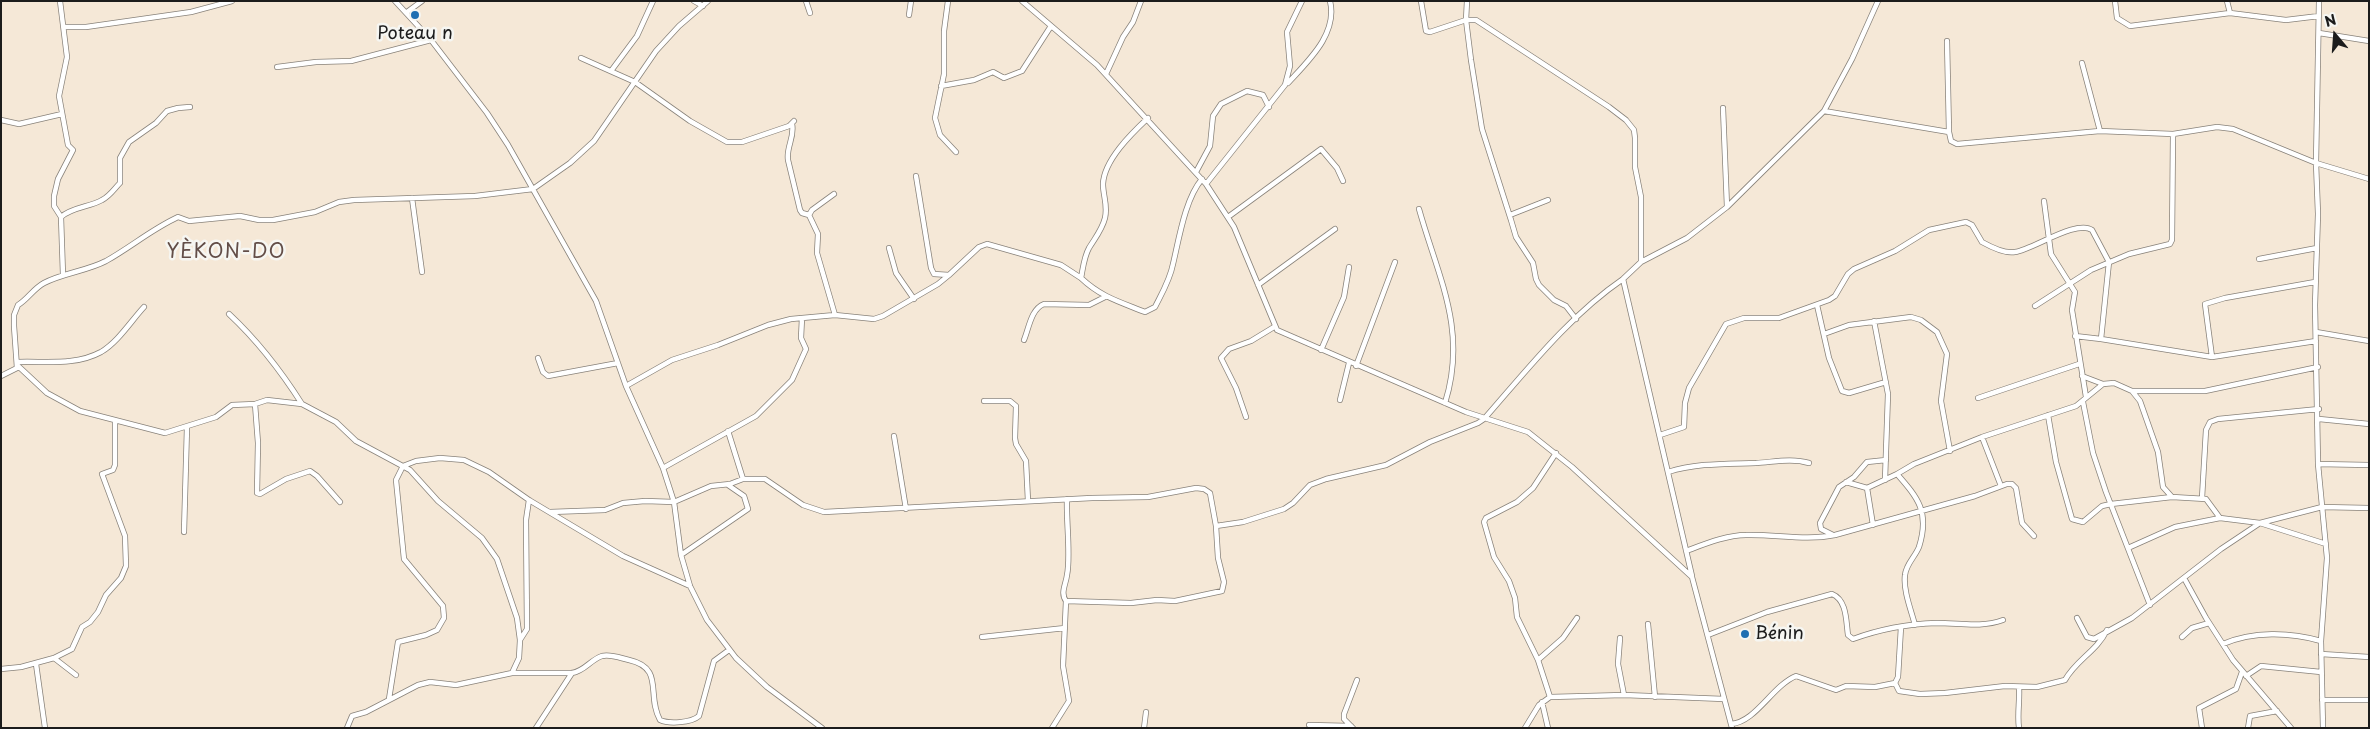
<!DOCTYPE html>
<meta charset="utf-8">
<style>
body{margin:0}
#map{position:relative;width:2370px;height:729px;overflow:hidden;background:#f5e8d7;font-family:"Playpen Sans",sans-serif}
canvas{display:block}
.frame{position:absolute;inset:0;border:2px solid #1c1c1c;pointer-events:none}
.north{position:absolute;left:2310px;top:10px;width:50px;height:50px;-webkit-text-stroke:4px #f6f6f2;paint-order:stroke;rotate:342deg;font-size:14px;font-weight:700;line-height:20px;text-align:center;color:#1c1c1c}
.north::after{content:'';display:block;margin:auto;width:18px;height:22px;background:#1c1c1c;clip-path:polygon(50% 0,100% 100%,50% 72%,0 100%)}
</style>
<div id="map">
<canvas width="2370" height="729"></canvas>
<div class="frame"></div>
<div class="north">N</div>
</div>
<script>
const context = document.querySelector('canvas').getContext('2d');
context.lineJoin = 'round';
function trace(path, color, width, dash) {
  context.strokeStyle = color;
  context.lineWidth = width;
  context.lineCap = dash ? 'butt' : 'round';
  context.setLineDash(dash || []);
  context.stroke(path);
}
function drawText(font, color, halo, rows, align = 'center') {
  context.font = font + ' "Playpen Sans",sans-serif';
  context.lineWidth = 5;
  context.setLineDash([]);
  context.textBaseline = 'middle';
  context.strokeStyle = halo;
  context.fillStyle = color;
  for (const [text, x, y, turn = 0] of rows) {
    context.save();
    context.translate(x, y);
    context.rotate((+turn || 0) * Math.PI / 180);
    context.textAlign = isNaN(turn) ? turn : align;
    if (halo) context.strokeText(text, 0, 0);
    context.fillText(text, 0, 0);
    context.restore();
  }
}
const street = new Path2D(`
 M60 1 67 57 59 96 68 145 73 150 58 179 54 196V206L61 217 63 275
 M395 1 431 40 487 113 508 145 596 301 626 386 663 468 674 502 681 555 690 586 707 620 736 658 767 687 822 728
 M694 1 703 6
 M806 1 810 13
 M948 1 944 31V74L935 118 940 135 956 152
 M1022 1 1097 65 1206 184 1234 227 1277 330 1466 412 1528 432 1572 467 1692 577 1732 728
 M1421 1 1426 31 1430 32 1466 20H1476L1609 107 1626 120 1634 130 1635 138V167L1641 197V262
 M1467 1 1466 20 1471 60 1482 129 1511 220 1516 237 1533 263 1536 279 1539 285 1554 300 1566 306 1576 319
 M2115 1 2117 18 2130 26 2230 13 2286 20 2319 16
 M2227 1 2230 13
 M2319 1 2316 163 2318 214 2315 305 2318 464 2327 558 2321 641 2323 728
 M407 12 422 1
 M909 15 911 1
 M64 27H86L191 12 232 1
 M2319 33 2369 41
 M1947 41 1949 132 1951 141 1957 144 2100 131 2173 134 2217 127 2233 129 2316 163 2369 179
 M581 58 635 82 690 121 727 142H742L789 126 794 121
 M2082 63 2100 131
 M277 67 316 62 351 61 431 40
 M611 71 637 36 653 1
 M1106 74 1123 37 1133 22 1141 1
 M1288 83C1308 61 1338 34 1330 1
 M941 86 974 80 993 72 1004 78 1022 71 1051 26
 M1723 108 1727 207
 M1824 111 1949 132
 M1148 118C1132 133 1104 160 1103 184 1103 196 1108 205 1105 218 1102 230 1095 238 1089 248 1084 257 1083 268 1081 278 1101 297 1120 302 1145 312L1155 307C1162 293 1170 280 1173 264 1179 239 1185 199 1202 179
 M1 120 19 124 62 114
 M792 124C795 137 786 147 788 160L800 210 802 213 809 215
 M1196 172 1210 146 1213 116 1221 104 1247 91 1263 95 1269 107
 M916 176 931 268 934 274 949 275 979 247 987 244 1061 265 1081 278
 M1206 184 1285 85 1290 66 1287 32 1302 1
 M834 194 812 210 809 215 818 234 817 253 835 315
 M412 198 422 272
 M2044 201 2051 254 2075 292 2072 310 2086 397
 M1419 209C1438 277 1468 330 1445 403
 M1510 215 1548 200
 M61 217C72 207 90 207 102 200 110 196 114 189 120 183V158L129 142 156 123 167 111 178 108 190 107
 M1228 217 1321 149 1337 168 1343 181
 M889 248 896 273 914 299
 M2259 259 2317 248
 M1258 285 1335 229
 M1817 305 1829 358 1842 391 1849 393 1886 382
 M2035 306 2091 270 2129 254 2170 244 2172 240 2173 134
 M229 314C258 341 281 371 302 404
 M1874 321 1888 394 1885 480
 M2316 332 2369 341
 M1824 334 1849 325 1911 317 1921 320 1937 332 1947 354 1941 401 1950 451
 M2075 336 2101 339
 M1024 340C1029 328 1031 309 1044 304L1089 305 1105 297
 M1321 350 1344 297 1349 267
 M2212 357 2205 304 2225 298 2315 282
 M538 358 543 372 548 376 618 363
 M18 362C46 361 75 366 101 352 118 342 131 321 144 307
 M17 365 47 393 80 411 165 433 216 417 232 405 255 404 267 400 302 404 336 422 356 441 410 470 438 501 482 538 497 559 517 618 520 640 519 658 512 673
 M1356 366 1395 262
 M1 376 17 368 14 326V315L18 305C28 299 33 289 44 283 63 273 87 271 106 261 131 247 152 229 178 217L189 221 240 216 259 220H273L315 212 339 202 354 200 475 196 533 189 570 163 594 141 656 51 679 26 708 1
 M2082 376 2103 384
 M626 386 672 360 718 345 768 325 791 319 835 315 874 319 883 316 938 284 949 275
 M2132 391H2205L2318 367
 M1978 398 2079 364
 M1340 400 1349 363
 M984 401H1010L1016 406 1015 438 1016 444 1026 461 1028 501
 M2083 402 2093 453 2106 492 2150 605
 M255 404 258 443 257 493 260 494 286 479 310 471 317 476 340 502
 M2048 415 2056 462 2072 519 2083 522 2102 506 2111 504 2172 497
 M1246 417 1236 388 1221 358 1229 349 1251 341 1274 327
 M2319 419 2369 424
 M728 431 743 479
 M1660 435 1684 427 1685 403 1689 388 1726 324 1744 318H1779L1829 300 1835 296 1848 274 1854 269 1895 251 1929 230 1966 222 1972 225 1982 242C1991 247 2005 254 2015 252 2032 250 2077 219 2092 230L2109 262 2101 339 2212 357 2316 341
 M894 436 906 509
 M1982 437 2001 486
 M2318 464 2369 465
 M663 468 756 416 792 380 806 349 801 338 802 318
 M1668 472C1696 463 1726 464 1756 463 1774 462 1792 458 1809 463
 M1846 482 1867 488 1897 474
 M1867 488 1873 525
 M2202 498 2206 430 2210 422 2218 419 2319 409
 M550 512 605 510 623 503 645 501 674 502 711 486 730 484 743 479H765L803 505 824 512 1092 498 1148 497 1196 488 1204 489 1210 493 1216 526 1218 558 1224 582 1222 591 1175 601 1157 600 1131 603 1066 601
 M1216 526 1243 522 1284 509 1293 503 1310 485 1326 479 1386 465 1430 442 1478 423 1484 419C1527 370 1569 316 1623 279
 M184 532 187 427
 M1833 535 1821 529 1820 523 1839 487 1854 477 1867 462 1886 460
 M2128 548 2175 527 2220 518
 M1686 551C1705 544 1727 535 1746 535 1776 534 1805 541 1835 535L1975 496 2007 484H2012L2016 488 2022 523 2034 536
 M681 555 748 509 744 496 728 485
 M1692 576 1623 279 1641 262 1687 238 1727 207 1824 111 1852 59 1878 1
 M2184 578 2206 618 2233 660 2291 728
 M2077 618 2087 637 2094 639 2132 618 2221 549 2260 523 2322 507 2369 508
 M1648 624 1655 697
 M1915 625C1911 610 1903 590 1905 575 1906 564 1915 557 1919 547 1930 512 1918 498 1897 474L1914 464 1982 437 2076 406 2103 384 2114 383 2132 391 2140 401 2158 452 2163 487 2172 497 2206 499 2220 518 2260 523 2326 544
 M1708 635 1767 612 1832 594C1847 600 1846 621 1848 635L1853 639C1880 629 1909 624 1937 623 1960 623 1981 628 2003 620
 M982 637 1065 628
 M2182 637 2192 628 2209 623
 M1620 638 1618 664 1624 695
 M520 640 527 629 526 520 529 500
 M2223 644C2253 631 2290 632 2321 641
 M2321 654 2369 657
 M54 658 72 649 82 627 90 622 98 612 106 595 121 578 126 566 125 536 102 474 113 470 115 465V421
 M1538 660 1563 638 1577 618
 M36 664 45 728
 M1 669 21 667 54 658 76 675
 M2246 676 2261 666 2321 672
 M1895 683 1899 691 1920 694 1945 693 2005 686 2037 687 2065 680C2076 660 2097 651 2107 630
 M2019 687C2020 701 2017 714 2019 728
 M1550 697 1538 660 1517 617 1515 598 1509 581 1494 557 1484 522 1486 518 1517 502 1533 488 1556 453
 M389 699 398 642 426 635 437 630 444 618 443 606 404 559 396 480 403 466 416 461 440 458 464 460 489 472 529 500 623 556 690 586
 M2322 700H2369
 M1542 702 1548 728
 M1731 724C1756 722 1772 686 1796 676L1836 690 1846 686 1875 687 1895 683 1898 677 1901 627
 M1309 725 1351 726
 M347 728 352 716 366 712 418 685 430 682 456 685 512 673H572C585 671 590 660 602 656 611 654 620 658 629 660 665 668 646 695 660 720 669 724 691 723 699 716L714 661 729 650
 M536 728 572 673
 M1052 728 1069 701 1063 666 1066 601C1060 593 1066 584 1067 575 1071 556 1066 521 1067 499
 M1144 728 1146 712
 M1353 728 1344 719V714L1357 680
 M1525 728 1539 705 1550 697 1624 695 1724 699
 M2202 728 2199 708 2236 689 2242 672
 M2248 728 2250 716 2277 711`);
trace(street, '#88827a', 6);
trace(street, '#fff', 4.5);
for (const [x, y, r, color] of [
 [415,15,5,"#1f6fb2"],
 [1745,634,5,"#1f6fb2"]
]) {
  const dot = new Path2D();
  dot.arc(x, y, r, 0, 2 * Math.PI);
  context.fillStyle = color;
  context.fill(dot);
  trace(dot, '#f6f6f2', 2);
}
drawText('18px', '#1c1c1c', '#f6f6f2', [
 ["Poteau n",415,34],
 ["Bénin",1755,634,"left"]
]);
context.letterSpacing = '1px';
drawText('20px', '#624d47', '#f6f6f2', [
 ["YÈKON-DO",226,252]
]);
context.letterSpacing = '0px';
</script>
